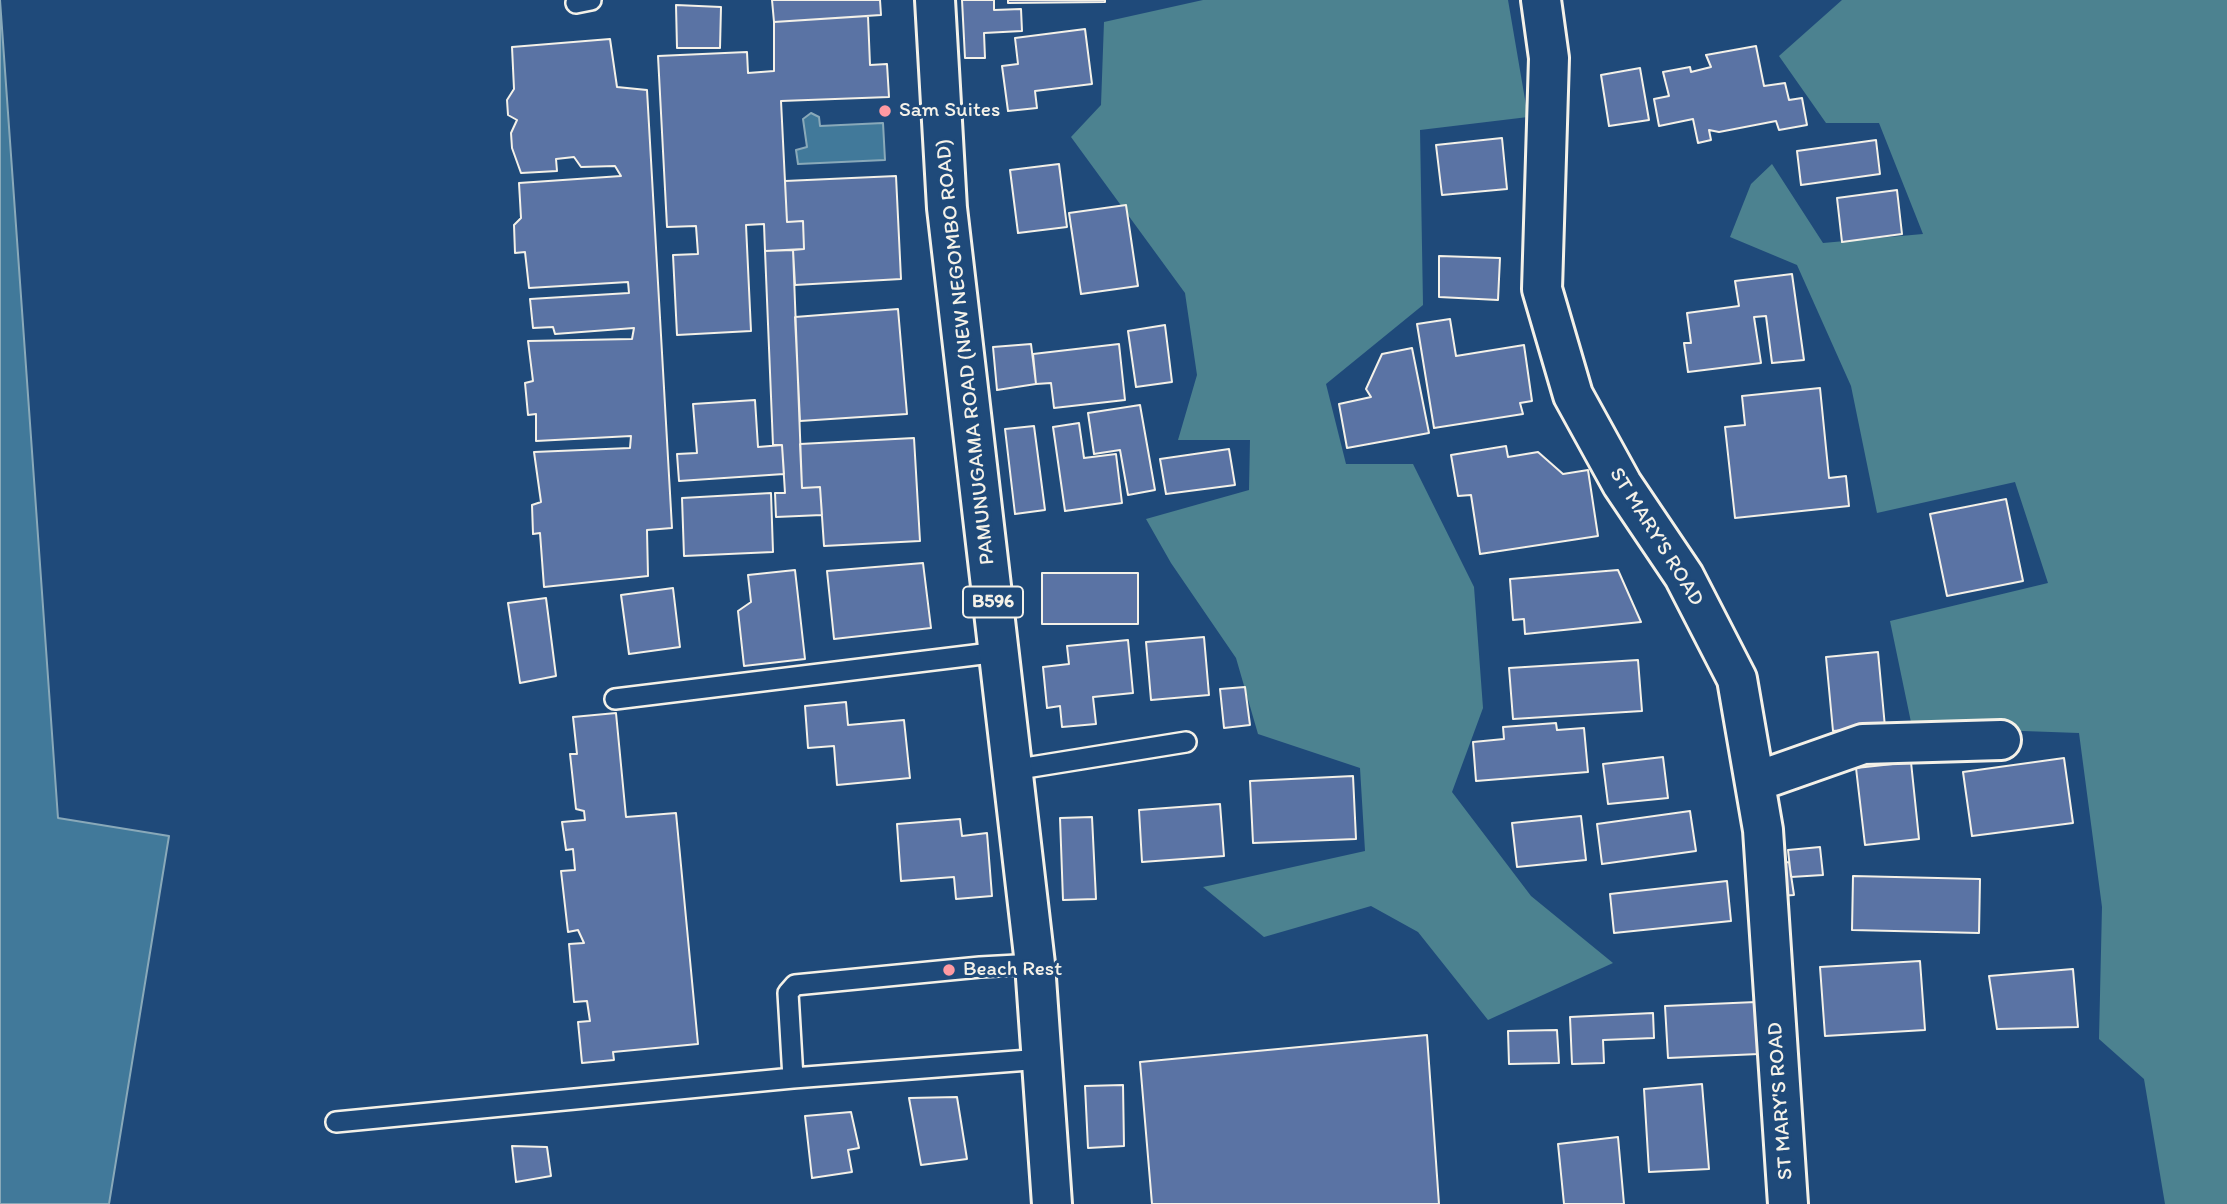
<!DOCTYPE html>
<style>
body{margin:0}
canvas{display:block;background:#1f4a7a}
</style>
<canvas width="2227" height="1204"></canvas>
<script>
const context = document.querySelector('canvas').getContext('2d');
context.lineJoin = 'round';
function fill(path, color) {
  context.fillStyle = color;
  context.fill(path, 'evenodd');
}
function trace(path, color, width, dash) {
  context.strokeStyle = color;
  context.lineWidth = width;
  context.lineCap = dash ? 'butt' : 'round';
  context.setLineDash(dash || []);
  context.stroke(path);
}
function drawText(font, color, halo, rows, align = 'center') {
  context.font = font + ' Itim,sans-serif';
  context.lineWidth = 6;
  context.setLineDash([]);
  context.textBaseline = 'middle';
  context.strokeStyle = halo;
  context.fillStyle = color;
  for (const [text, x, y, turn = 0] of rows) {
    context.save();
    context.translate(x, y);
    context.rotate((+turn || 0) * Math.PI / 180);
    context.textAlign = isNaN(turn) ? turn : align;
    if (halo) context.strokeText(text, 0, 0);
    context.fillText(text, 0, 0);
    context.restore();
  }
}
fill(new Path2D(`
 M1203 0H1508L1528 117 1420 130 1423 305 1326 384 1346 464H1413L1474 587 1483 708 1452 792 1531 896 1613 963 1488 1020 1418 932 1371 906 1264 937 1203 887 1365 851 1360 768 1258 734 1236 658 1171 563 1146 519 1249 490 1250 440H1178L1197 375 1185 293 1071 137 1101 105 1104 22Z
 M1842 0H2227V1204H2165L2144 1079 2099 1039 2102 907 2079 733 1912 727 1890 621 2048 583 2015 482 1877 513 1851 386 1797 265 1730 237 1751 184 1772 164 1823 243 1923 234 1879 123H1826L1779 56Z`), '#4c8290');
const water = new Path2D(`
 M0 0 58 818 169 836 109 1204H0Z
 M811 113 819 117 820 126 883 123 885 160 798 164 796 150 807 147 803 119Z`);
fill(water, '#41799a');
trace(water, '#89a9b9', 2);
const building = new Path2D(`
 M772 0H880L881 15 774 22Z
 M962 0H994V10L1021 9 1022 31 984 33 985 58H965Z
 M1008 0H1105V2L1008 3Z
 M676 5 721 7 720 48H677Z
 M868 16 870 65 887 64 889 97 781 101 787 222 803 221 804 249 765 251 764 224 746 225 751 331 677 335 673 255 698 254 696 226 667 227 658 56 747 52 748 73 774 71V22Z
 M1085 29 1092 84 1035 91 1037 108 1008 111 1002 66 1018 64 1015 38Z
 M610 39 617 87 647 90 672 528 647 530 648 576 544 587 540 533 533 534 532 505 541 502 534 452 630 448 631 436 536 441V414L528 415 525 383 533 381 528 341 632 339 634 328 555 334 553 327 533 328 530 299 629 293 628 282 529 288 525 252 515 253 514 225 521 218 519 183 621 176 615 166 581 167 574 157 556 159 557 171 521 173 512 148 511 133 517 120 508 115 507 100 514 89 512 47Z
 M1756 46 1764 86 1785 83 1789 100 1802 98 1807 125 1779 130 1776 121 1719 132 1709 130 1711 140 1698 143 1693 119 1659 126 1654 99 1669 96 1663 72 1690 67 1691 72 1711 67 1706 55Z
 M1640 68 1649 120 1609 126 1601 75Z
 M1502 138 1507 189 1442 195 1436 145Z
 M1876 140 1880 174 1801 185 1797 151Z
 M1059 164 1067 227 1018 233 1010 170Z
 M896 176 901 279 795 285 793 250 804 249 803 221 787 222 785 181Z
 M1897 190 1902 234 1842 242 1837 198Z
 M1126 205 1138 286 1081 294 1069 213Z
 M793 250 802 488 820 487 822 515 776 517 775 493H785L782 445H773L765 251Z
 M1439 256 1500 258 1498 300 1439 297Z
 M1792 274 1804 360 1772 363 1766 316 1754 317 1761 363 1688 372 1684 343H1691L1687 313 1739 306 1735 281Z
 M898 309 907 414 800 421 795 317Z
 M1450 319 1456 356 1524 345 1532 401 1520 403 1523 414 1434 428 1417 324Z
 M1165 325 1172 382 1136 387 1128 331Z
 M1031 344 1036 384 997 390 993 347Z
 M1119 344 1125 400 1054 408 1051 383 1036 384 1033 354Z
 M1412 348 1429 433 1347 448 1339 404 1371 397 1366 389 1382 354Z
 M1820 388 1829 478 1846 476 1849 506 1735 518 1725 427 1745 425 1742 396Z
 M755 400 758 447 782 445 784 474 679 481 677 454 697 453 693 404Z
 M1140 405 1155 490 1128 495 1120 450 1094 454 1088 413Z
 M1079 423 1084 458 1116 454 1122 503 1065 511 1053 427Z
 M1034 426 1045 510 1015 514 1005 429Z
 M914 438 920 541 824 546 820 487 802 488 800 444Z
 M1506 446 1508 457 1538 452 1563 474 1588 470 1598 536 1480 554 1471 495 1458 496 1451 455Z
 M1229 449 1235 485 1166 494 1160 459Z
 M771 493 773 552 684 556 682 498Z
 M2006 499 2023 581 1947 596 1930 514Z
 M923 563 931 628 834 639 827 571Z
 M795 570 805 659 744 666 738 611 751 602 748 575Z
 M1618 570 1641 622 1525 634 1524 619 1513 620 1510 579Z
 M1042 573H1138V624H1042Z
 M673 588 680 647 629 654 621 595Z
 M546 598 556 676 520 683 508 603Z
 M1204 637 1209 695 1151 700 1146 642Z
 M1128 640 1133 693 1093 697 1096 724 1062 727 1060 706 1047 708 1043 667 1069 664 1067 646Z
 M1878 652 1885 727 1833 731 1826 657Z
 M1638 660 1642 711 1513 719 1509 668Z
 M1245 687 1250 725 1224 728 1220 689Z
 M846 702 848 725 904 720 910 778 837 785 834 746 808 748 805 706Z
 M616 713 626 817 676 813 698 1044 613 1052 614 1060 582 1063 578 1022 590 1021 587 1001 574 1002 569 944 584 943 578 930 568 932 561 871 575 870 573 849 566 850 562 822 585 820 584 811 576 809 570 754H577L573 717Z
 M1556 723 1557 730 1584 728 1588 772 1476 781 1473 742 1504 739 1503 727Z
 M1663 757 1668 798 1608 804 1603 764Z
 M2064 758 2073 823 1972 836 1963 772Z
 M1911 762 1919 839 1865 845 1856 768Z
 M1353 776 1356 839 1253 843 1250 781Z
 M1220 804 1224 856 1142 862 1139 810Z
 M1690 811 1696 851 1602 864 1597 824Z
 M1581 816 1586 860 1517 867 1512 823Z
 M1092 817 1096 899 1063 900 1060 818Z
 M960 819 962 836 987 833 992 896 956 899 954 877 901 881 897 824Z
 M1820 847 1823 875 1791 877 1788 850Z
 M1789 862 1794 895 1779 896 1775 864Z
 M1853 876 1980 879 1979 933 1852 930Z
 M1727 881 1731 921 1614 933 1610 894Z
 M1920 961 1925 1030 1825 1036 1820 967Z
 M2073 969 2078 1027 1997 1029 1989 976Z
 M1756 1002 1759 1054 1668 1058 1665 1006Z
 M1653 1013 1654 1038 1603 1040 1604 1063 1572 1064 1570 1017Z
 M1557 1030 1559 1063 1509 1064 1508 1031Z
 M1427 1035 1439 1204H1152L1140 1062Z
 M1702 1084 1709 1169 1649 1172 1644 1089Z
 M1123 1085 1124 1146 1088 1148 1085 1086Z
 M957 1097 967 1159 921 1165 909 1098Z
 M851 1112 859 1148 848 1150 852 1172 812 1178 805 1116Z
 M1618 1137 1624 1204H1564L1558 1144Z
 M512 1146 547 1147 551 1176 516 1182Z`);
fill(building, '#5a73a4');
trace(building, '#f4f1e8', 2);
const lane = new Path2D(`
 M576 3 591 0
 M615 699 999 652
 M1013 770 1186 742
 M793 1078 788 993 795 985 980 967 1035 964
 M336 1122 793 1078 1042 1059`);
const street = new Path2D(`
 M1541 0 1549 58 1542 289 1573 395 1622 484 1684 576 1737 679 1763 830 1788 1204
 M1755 782 1863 744 2001 740`);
const primary = new Path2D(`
 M935 0 947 208 1035 964 1052 1204`);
trace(lane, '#f4f1e8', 24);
trace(street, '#f4f1e8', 44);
trace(primary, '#f4f1e8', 44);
trace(lane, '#1f4a7a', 19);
trace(street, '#1f4a7a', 38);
trace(primary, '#1f4a7a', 38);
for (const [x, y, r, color] of [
 [885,111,7,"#ff9aa2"],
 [949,970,7,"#ff9aa2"]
]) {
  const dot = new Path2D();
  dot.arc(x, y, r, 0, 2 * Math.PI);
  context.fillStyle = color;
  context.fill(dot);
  trace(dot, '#1f4a7a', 2.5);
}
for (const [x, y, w] of [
 [993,602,60]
]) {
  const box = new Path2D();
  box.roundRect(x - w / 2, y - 15.5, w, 31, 5);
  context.fillStyle = '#1f4a7a';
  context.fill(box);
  trace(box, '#f4f1e8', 2);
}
drawText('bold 19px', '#f4f1e8', null, [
 ["B596",993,602]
]);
drawText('21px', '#f4f1e8', '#1f4a7a', [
 ["Sam Suites",899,111],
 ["Beach Rest",963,970]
], 'left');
drawText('21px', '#f4f1e8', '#1f4a7a', [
 ["PAMUNUGAMA ROAD (NEW NEGOMBO ROAD)",966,352,-96],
 ["ST MARY'S ROAD",1656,537,58],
 ["ST MARY'S ROAD",1781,1101,-94]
]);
</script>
